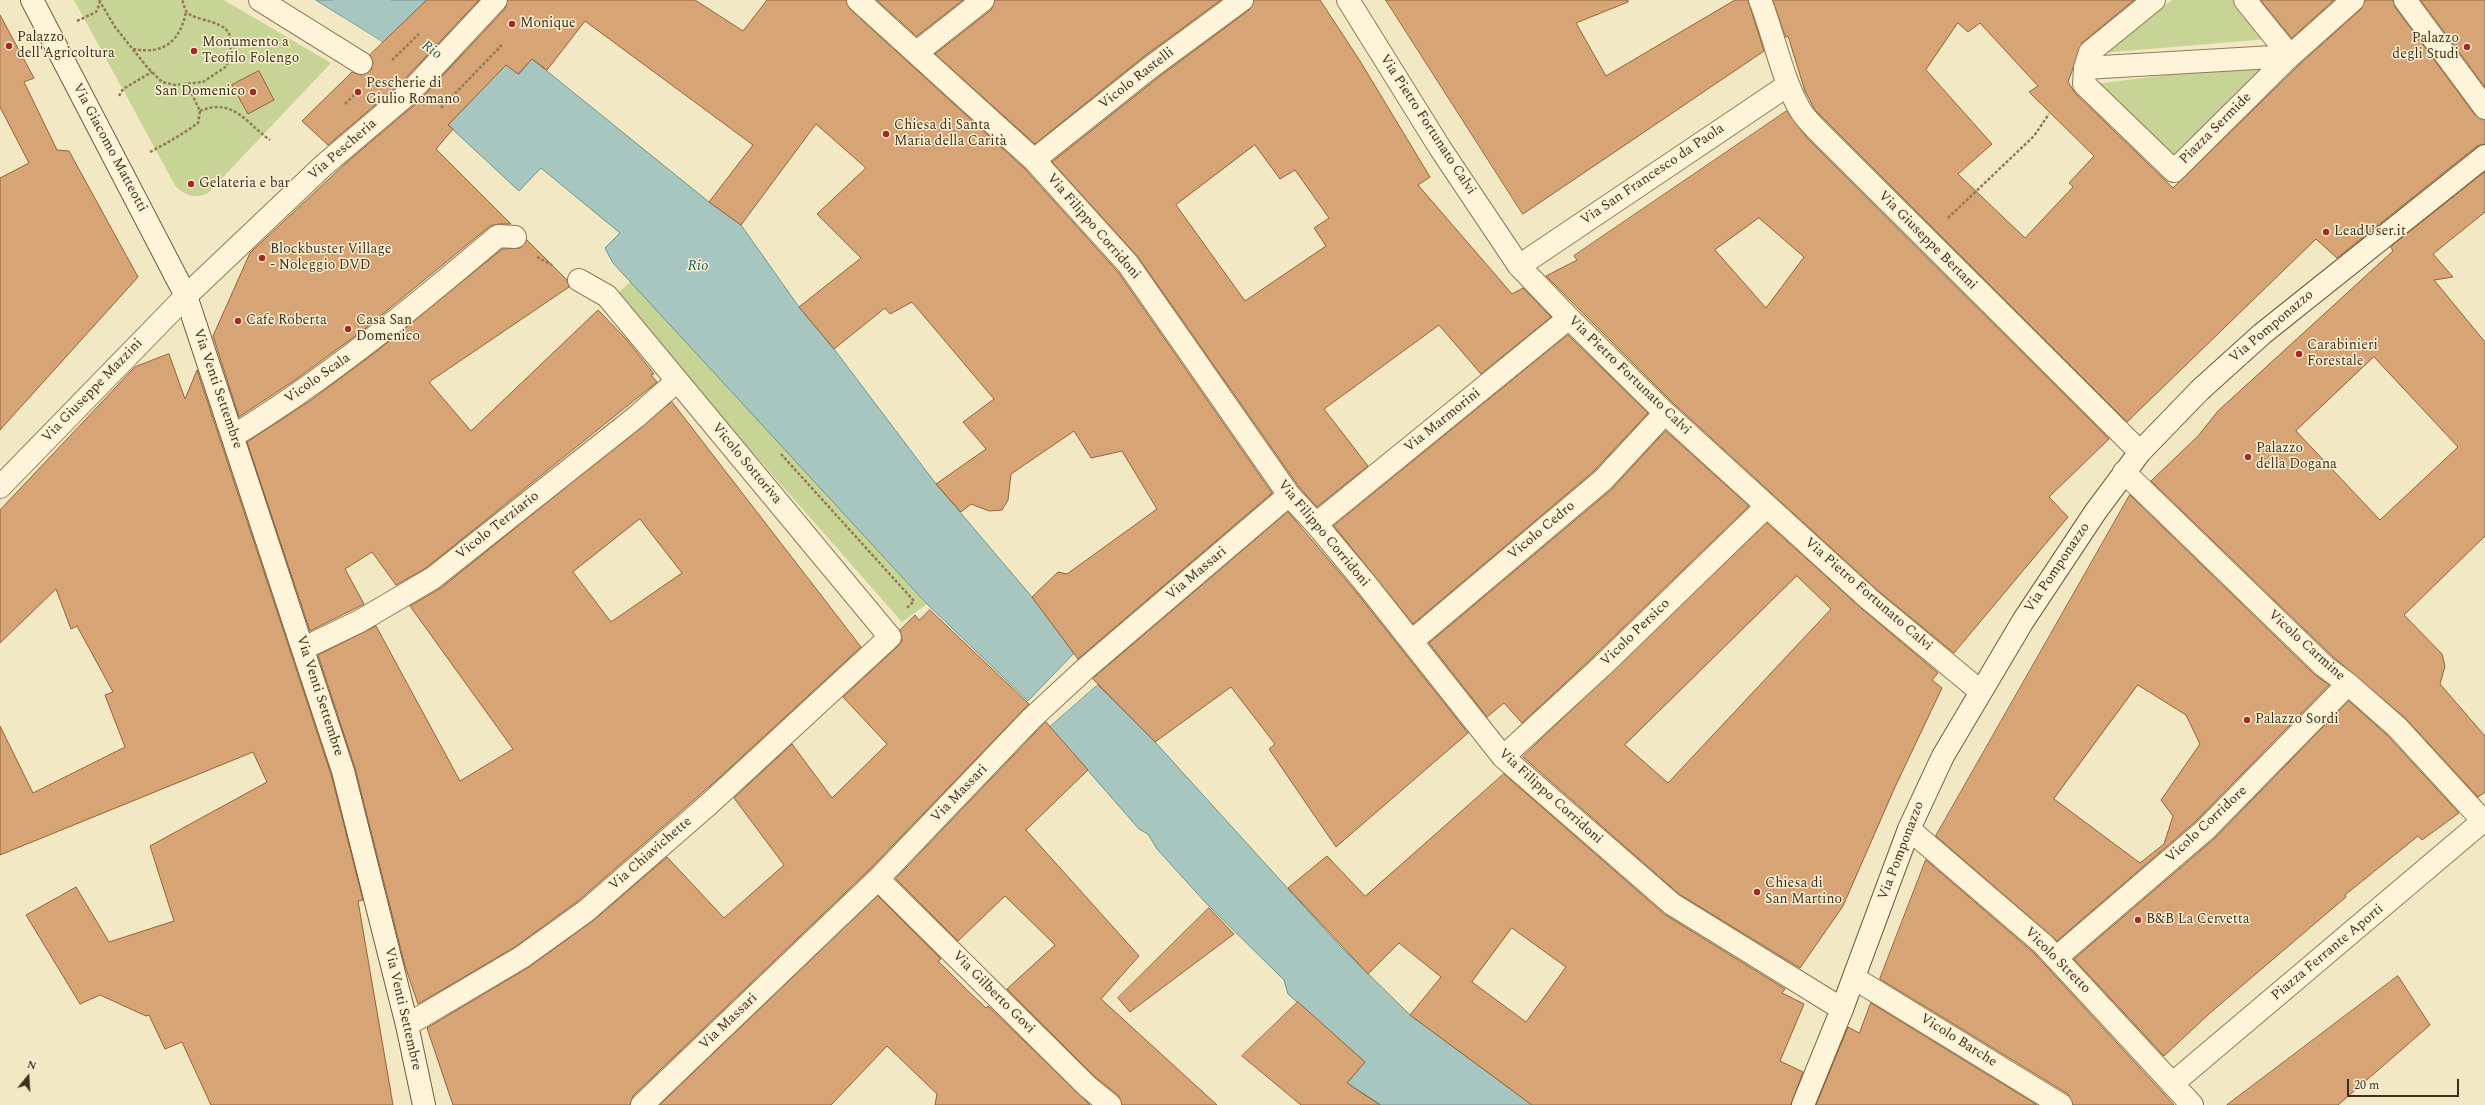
<!DOCTYPE html>
<meta charset="utf-8">
<style>
body{margin:0}
#map{position:relative;width:2485px;height:1105px;overflow:hidden;background:#f3e8c4;font-family:Spectral,serif}
canvas{display:block}
.north{position:absolute;left:8px;top:1057px;width:40px;height:40px;-webkit-text-stroke:3px #faf1d4;paint-order:stroke;rotate:18deg;font-size:11px;font-weight:700;line-height:16px;text-align:center;color:#3f301d}
.north::after{content:'';display:block;margin:auto;width:14px;height:18px;background:#3f301d;clip-path:polygon(50% 0,100% 100%,50% 72%,0 100%)}
.scale{position:absolute;left:2347px;top:1079px;width:112px;height:18px;box-sizing:border-box;border:2px solid #3f301d;border-top:0;padding-left:5px;font-size:12px;line-height:14px;white-space:nowrap;color:#3f301d;-webkit-text-stroke:3px #faf1d4;paint-order:stroke}
</style>
<div id="map">
<canvas width="2485" height="1105"></canvas>
<div class="north">N</div>
<div class="scale">20 m</div>
</div>
<script>
const context = document.querySelector('canvas').getContext('2d');
context.lineJoin = 'round';
function fill(path, color) {
  context.fillStyle = color;
  context.fill(path, 'evenodd');
}
function trace(path, color, width, dash) {
  context.strokeStyle = color;
  context.lineWidth = width;
  context.lineCap = dash ? 'butt' : 'round';
  context.setLineDash(dash || []);
  context.stroke(path);
}
function drawText(font, color, halo, rows, align = 'center') {
  context.font = font + ' Spectral,serif';
  context.lineWidth = 3;
  context.setLineDash([]);
  context.textBaseline = 'middle';
  context.strokeStyle = halo;
  context.fillStyle = color;
  for (const [text, x, y, turn = 0] of rows) {
    context.save();
    context.translate(x, y);
    context.rotate((+turn || 0) * Math.PI / 180);
    context.textAlign = isNaN(turn) ? turn : align;
    if (halo) context.strokeText(text, 0, 0);
    context.fillText(text, 0, 0);
    context.restore();
  }
}
fill(new Path2D(`
 M74 0H224L331 63 208 193C195 199 187 196 176 187Z
 M2172 0H2235L2268 39 2102 53Z
 M2273 62 2174 160 2094 84Z
 M631 281 927 604 902 622 615 296Z`), '#c8d396');
const water = new Path2D(`
 M316 0H427L384 42Z
 M532 59 709 202 741 225 799 307 834 349 936 484 1032 597 1074 653 1028 701 927 604 613 263 605 248 620 233 541 168 519 191 448 125 506 65 519 74Z
 M1098 685 1155 742 1339 945 1410 1015 1532 1105H1381L1347 1083 1365 1062 1288 994 1284 980 1205 902 1157 849 1148 834 1139 829 1050 727Z`);
fill(water, '#a6c6bf');
trace(water, '#6b968e', 1);
trace(new Path2D(`
 M353 0 398 28 495 98`), '#a6c6bf', 39);
const building = new Path2D(`
 M427 0H479L401 83 328 145 302 121 352 72 361 75 371 70 373 63 370 55Z
 M508 0H695L743 31 767 0H846L850 9 1025 169 1118 272 1272 493 1078 659 1032 597 1058 572 1067 574 1157 509 1122 451 1091 458 1074 431 1011 474 1008 500 1002 510 989 511 971 504 961 512 936 484 986 449 963 422 994 399 912 302 890 314 885 308 834 349 799 307 861 258 817 214 866 168 816 124 741 225 709 202 753 145 585 21 547 70 532 59 518 74 506 65 448 125 453 129 436 149 511 224H499L490 226 362 331 295 380 239 417 213 336 250 253 346 163 419 101 505 9Z
 M877 0H963L917 36Z
 M995 0H1221L1143 57 1035 144 935 54 991 10Z
 M1254 0H1320L1360 61 1430 177 1418 185 1512 294 1523 288 1551 317 1481 374 1439 325 1324 409 1368 466 1317 507 1299 487 1138 257 1052 162 1159 77 1249 10ZM1255 145 1280 179 1295 170 1329 218 1314 228 1326 246 1245 301 1176 205Z
 M1386 0H1628V2L1576 23 1606 76 1735 0H1748L1764 51 1523 214Z
 M1773 0H2134L2082 43 2068 82 2075 93 2173 188 2299 65 2361 9 2365 0H2393L2395 7 2475 115 2485 120V144L2477 146 2337 258 2316 239 2127 422 1815 110 1805 91 1788 36 1786 37ZM1958 23 1968 32 1980 23 2038 86 2029 92 2094 156 2069 183 2073 187 2025 238 1958 174 1992 144 1926 70Z
 M2261 0H2334L2292 38Z
 M2421 0H2485V87Z
 M0 15 34 78 24 82 57 150 69 151 138 277 0 430V178L29 163 0 107Z
 M259 71 274 100 248 114 232 85Z
 M1787 111 1807 138 2109 439 2049 497 2068 517 1954 653 1877 590 1674 404 1546 276 1577 260 1574 256ZM1759 218 1804 257 1766 308 1715 250Z
 M2485 172V212L2433 254 2453 277 2434 280 2485 342V536L2404 615 2442 654 2445 666 2440 684 2485 736V792L2478 797 2405 718 2332 656 2151 481 2198 436 2218 411 2393 251 2391 247ZM2374 357 2458 447 2380 520 2296 431Z
 M527 240 567 280 569 287 429 382 471 431 598 310 626 339 654 374 651 375 657 382 426 568 396 585 372 552 345 569 364 604 310 631 247 442 310 401 377 351 502 249 520 248Z
 M1568 335 1648 413 1594 471 1413 624 1334 526Z
 M169 354 185 399 197 370 331 774 363 900 358 901 393 1105H211L182 1042 165 1049 149 1015 146 1016 100 995 80 1004 26 915 76 887 109 942 174 921 150 846 267 782 253 752 0 855V726L33 793 125 747 105 695 113 692 77 626 71 629 56 589 0 643V510L135 367Z
 M672 402 861 647 719 778 578 901 515 947 418 1004 405 966 355 768 318 655 376 626 460 781 513 749 410 606 441 588ZM640 519 682 573 611 622 573 572Z
 M1666 431 1749 506 1593 657 1522 723 1504 703 1487 717 1429 643 1611 490Z
 M2130 495 2315 675 2329 685 2196 821 2057 941 1936 836ZM2138 685 2186 715 2200 744 2161 800 2173 816 2164 844 2140 863 2054 799Z
 M1288 512 1356 592 1468 733 1336 847 1269 749 1275 744 1231 687 1155 742 1093 679Z
 M1767 523 1861 608 1938 673 1932 680 1942 688 1895 787 1843 906 1800 968 1679 894 1523 757ZM1797 576 1831 609 1668 783 1625 745Z
 M930 610 1029 704 869 870 633 1096 630 1105H453L427 1028 529 967 594 920 667 857 724 918 784 865 734 798 792 744 832 798 887 744 843 697 898 646 902 641 900 630 915 615 919 620Z
 M2349 701 2388 736 2459 813 2422 840 2418 836 2345 895 2346 897 2210 1013 2164 1056 2074 959 2214 839Z
 M1046 722 1088 770 1026 830 1139 956 1101 999 1217 1105H1122L1118 1095 1095 1077 1007 989 1055 945 1005 896 958 941 896 879Z
 M1504 774 1664 914 1785 989 1782 993 1804 1004 1780 1061 1803 1072 1791 1105H1532L1410 1015 1441 977 1399 943 1368 974 1288 888 1327 856 1365 896ZM1512 928 1566 967 1526 1022 1472 982Z
 M1926 860 2034 953 2174 1105H2073L2068 1094 1880 979Z
 M878 896 941 959 938 961 967 990 986 1008 988 1006 1090 1105H935L937 1094 887 1046 831 1105H660Z
 M1209 908 1234 934 1130 1012 1118 998Z
 M2398 976 2430 1025 2338 1105H2227Z
 M1298 1002 1365 1062 1347 1083 1380 1105H1301L1242 1056Z
 M1871 1003 2037 1105H1816L1848 1027 1859 1033Z`);
fill(building, '#d6a475');
trace(building, '#93633a', 1);
const street = new Path2D(`
 M260 0 361 63
 M858 0 1034 160 1128 264 1289 495 1316 524 1366 584 1503 757 1672 904 1842 1009
 M1348 0 1440 148 1519 266 1569 318 1665 413 1869 599 1980 691
 M1760 0C1774 35 1781 75 1799 108 1804 117 1812 125 1819 132L2140 452
 M2154 0 2090 52 2085 68 2084 84 2174 171 2290 56 2245 0
 M2405 0 2485 108
 M916 53 983 0
 M2085 68 2290 56 2353 0
 M1034 160 1151 67 1242 0
 M1519 266 1788 85
 M233 436C328 378 413 308 498 236L515 237
 M2124 472 2324 666 2348 684 2397 727 2485 823
 M0 487 186 296 324 165 410 92 496 0
 M1316 524 1569 318
 M1412 641 1603 480 1665 413
 M304 648 360 621 433 578 636 417 677 381
 M1503 757 1602 666 1767 506
 M1909 829 2043 944 2192 1105
 M878 879 1087 1086 1110 1105
 M2056 958 2205 830 2348 684
 M1854 978 2061 1105
 M407 1025 522 957 586 911 708 805 890 637 607 296 579 280
 M2172 1084 2483 821
 M642 1105 878 879 1031 719 1085 669 1289 495`);
const secondary = new Path2D(`
 M32 0 186 296 343 771 407 1025 424 1105
 M1803 1105 1842 1009 1909 829 1943 756 2023 621 2096 511 2140 452 2200 390 2262 334 2485 156`);
trace(street, '#917a57', 24);
trace(secondary, '#735a3a', 24);
trace(new Path2D(`
 M99 0 115 27 147 67 162 82 175 85 203 82 227 66C235 34 233 27 201 19 196 17 190 16 187 12 184 9 184 4 182 0
 M77 21 96 12 100 3
 M133 49C164 55 180 41 186 12
 M392 60 419 34
 M119 96 123 89 152 72
 M345 104 356 93
 M441 108 501 46 498 44
 M200 111C233 97 246 123 270 140
 M150 152C167 143 183 134 198 123L200 111 187 84
 M1948 218 2034 136 2049 114
 M537 257 552 265
 M781 454 914 601 907 608`), '#917a57', 2.5, [3, 2]);
trace(street, '#fdf4d9', 22);
trace(secondary, '#fdf4d9', 22);
for (const [x, y, r, color] of [
 [512,24,4,"#a82720"],
 [9,46,4,"#a82720"],
 [2467,47,4,"#a82720"],
 [194,51,4,"#a82720"],
 [253,92,4,"#a82720"],
 [358,92,4,"#a82720"],
 [886,134,4,"#a82720"],
 [191,184,4,"#a82720"],
 [2326,232,4,"#a82720"],
 [262,258,4,"#a82720"],
 [238,321,4,"#a82720"],
 [348,329,4,"#a82720"],
 [2299,354,4,"#a82720"],
 [2248,457,4,"#a82720"],
 [2247,720,4,"#a82720"],
 [1757,892,4,"#a82720"],
 [2138,920,4,"#a82720"]
]) {
  const dot = new Path2D();
  dot.arc(x, y, r, 0, 2 * Math.PI);
  context.fillStyle = color;
  context.fill(dot);
  trace(dot, '#faf1d4', 1.5);
}
drawText('14px', '#3f301d', '#faf1d4', [
 ["Monique",520,24],
 ["Palazzo",17,38],
 ["dell'Agricoltura",17,54],
 ["Palazzo",2459,39,"right"],
 ["degli Studi",2459,55,"right"],
 ["Monumento a",202,43],
 ["Teofilo Folengo",202,59],
 ["Pescherie di",366,84],
 ["Giulio Romano",366,100],
 ["San Domenico",245,92,"right"],
 ["Chiesa di Santa",894,126],
 ["Maria della Carità",894,142],
 ["Gelateria e bar",199,184],
 ["LeadUser.it",2334,232],
 ["Blockbuster Village",270,250],
 ["- Noleggio DVD",270,266],
 ["Cafe Roberta",246,321],
 ["Casa San",356,321],
 ["Domenico",356,337],
 ["Carabinieri",2307,346],
 ["Forestale",2307,362],
 ["Palazzo",2256,449],
 ["della Dogana",2256,465],
 ["Palazzo Sordi",2255,720],
 ["Chiesa di",1765,884],
 ["San Martino",1765,900],
 ["B&B La Cervetta",2146,920]
], 'left');
drawText('14px', '#3f301d', '#faf1d4', [
 ["Vicolo Rastelli",1137,79,-38],
 ["Via Pietro Fortunato Calvi",1427,125,57],
 ["Piazza Sermide",2216,129,-45],
 ["Via Giacomo Matteotti",109,148,62],
 ["Via Pescheria",343,150,-41],
 ["Via San Francesco da Paola",1653,175,-34],
 ["Via Filippo Corridoni",1093,227,49],
 ["Via Giuseppe Bertani",1927,241,45],
 ["Via Pomponazzo",2272,327,-40],
 ["Via Pietro Fortunato Calvi",1629,376,44],
 ["Vicolo Scala",318,379,-35],
 ["Via Venti Settembre",217,389,71],
 ["Via Giuseppe Mazzini",93,391,-46],
 ["Via Marmorini",1443,421,-39],
 ["Vicolo Sottoriva",746,464,50],
 ["Vicolo Terziario",498,526,-38],
 ["Vicolo Cedro",1542,531,-40],
 ["Via Filippo Corridoni",1323,534,50],
 ["Via Pomponazzo",2058,568,-56],
 ["Via Massari",1197,574,-40],
 ["Via Pietro Fortunato Calvi",1868,595,41],
 ["Vicolo Persico",1636,633,-44],
 ["Vicolo Carmine",2306,646,42],
 ["Via Venti Settembre",319,696,72],
 ["Via Massari",960,794,-46],
 ["Via Filippo Corridoni",1550,797,42],
 ["Vicolo Corridore",2207,825,-43],
 ["Via Pomponazzo",1902,851,-69],
 ["Via Chiavichette",651,854,-41],
 ["Piazza Ferrante Aporti",2328,953,-40],
 ["Vicolo Stretto",2057,961,45],
 ["Via Gilberto Govi",993,993,45],
 ["Via Venti Settembre",402,1009,77],
 ["Via Massari",729,1022,-44],
 ["Vicolo Barche",1958,1041,32]
]);
drawText('italic 15px', '#2b6061', '#faf1d4', [
 ["Rio",431,51,35],
 ["Rio",698,267]
]);
</script>
